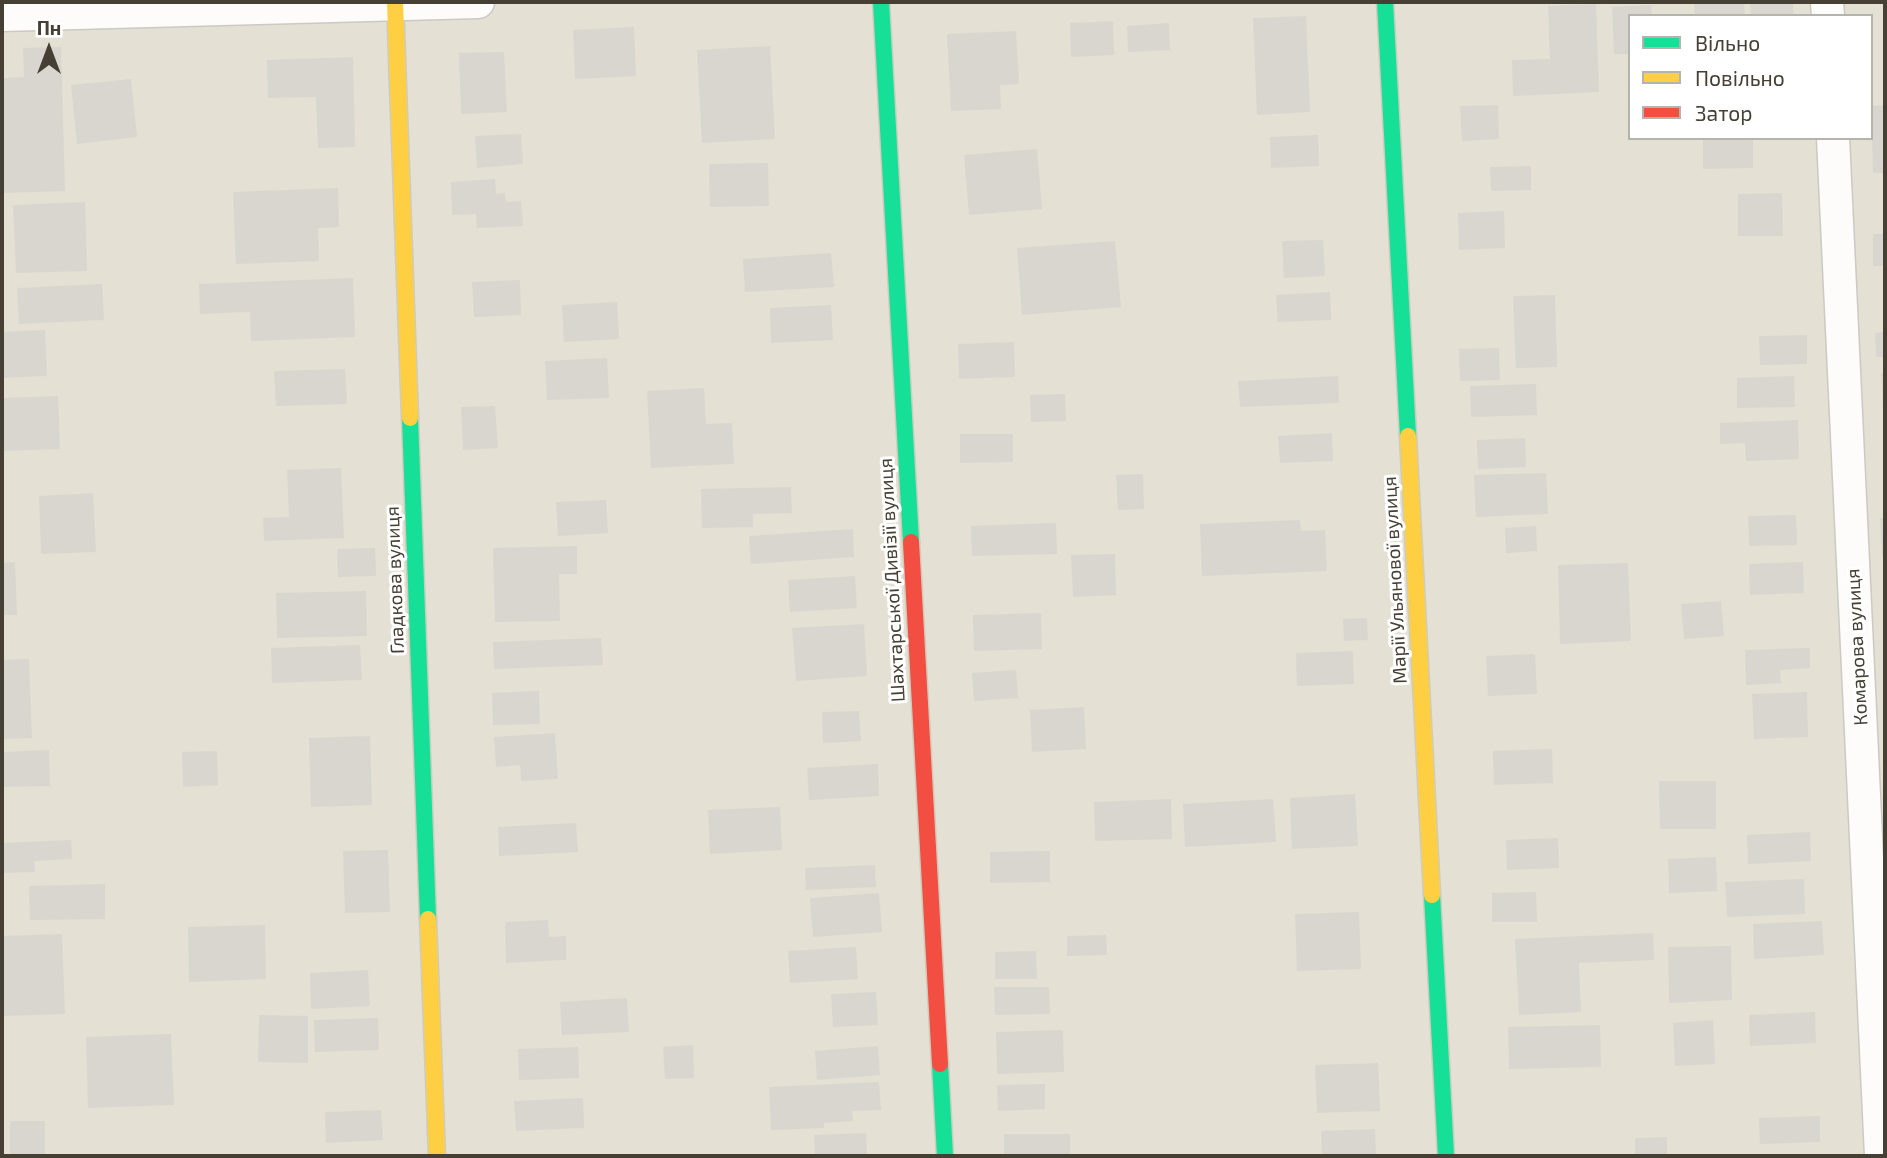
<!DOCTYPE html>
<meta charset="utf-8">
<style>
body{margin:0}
#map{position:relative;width:1887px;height:1158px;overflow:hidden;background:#f0ede6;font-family:"Exo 2",sans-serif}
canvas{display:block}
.frame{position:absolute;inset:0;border:4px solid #454033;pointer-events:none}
.legend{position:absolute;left:1628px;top:14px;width:245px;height:126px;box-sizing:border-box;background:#fff;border:2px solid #b5b3ad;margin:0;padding:9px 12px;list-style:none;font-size:21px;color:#454033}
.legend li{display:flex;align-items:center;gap:14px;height:35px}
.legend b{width:35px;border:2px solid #b5b3ad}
.north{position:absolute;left:14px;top:14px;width:70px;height:70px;-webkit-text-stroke:5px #fff;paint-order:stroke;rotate:0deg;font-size:19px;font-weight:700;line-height:28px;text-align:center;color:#454033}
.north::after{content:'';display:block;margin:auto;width:24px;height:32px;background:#454033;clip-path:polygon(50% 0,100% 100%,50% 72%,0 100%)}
</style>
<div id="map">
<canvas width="1887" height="1158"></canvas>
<div class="frame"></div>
<ul class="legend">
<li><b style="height:9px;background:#16e098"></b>Вільно</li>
<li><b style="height:9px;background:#ffcf43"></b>Повільно</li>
<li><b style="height:9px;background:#f24e42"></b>Затор</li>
</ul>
<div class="north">Пн</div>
</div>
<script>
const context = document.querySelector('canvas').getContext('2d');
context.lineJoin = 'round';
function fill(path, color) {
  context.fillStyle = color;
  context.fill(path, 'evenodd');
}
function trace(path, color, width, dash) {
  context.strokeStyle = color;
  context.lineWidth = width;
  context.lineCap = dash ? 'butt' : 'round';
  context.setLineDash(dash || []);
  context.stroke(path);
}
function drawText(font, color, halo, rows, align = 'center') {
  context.font = font + ' "Exo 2",sans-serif';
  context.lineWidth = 6;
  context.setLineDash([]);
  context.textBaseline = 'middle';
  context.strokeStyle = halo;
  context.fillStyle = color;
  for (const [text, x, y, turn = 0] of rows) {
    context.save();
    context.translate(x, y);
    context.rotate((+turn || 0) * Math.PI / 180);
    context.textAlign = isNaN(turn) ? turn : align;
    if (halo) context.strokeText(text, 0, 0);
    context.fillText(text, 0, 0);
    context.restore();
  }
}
fill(new Path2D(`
 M2 2H1885V1156H2ZM1630 16H1871V138H1630Z`), '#e4e0d3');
fill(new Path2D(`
 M1694 2H1744L1745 16H1695Z
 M1750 2H1793V16H1751Z
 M1596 4 1599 92 1513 96 1512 60 1550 59 1548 6Z
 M1651 5 1652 16H1630V54H1614L1612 7Z
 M1306 16 1310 112 1257 115 1253 18Z
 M1113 21 1114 55 1071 57 1070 23Z
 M1169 23 1170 50 1128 52 1127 26Z
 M634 27 636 76 575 79 573 30Z
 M1016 31 1019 84 1000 85 1001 109 951 111 947 34Z
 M770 46 775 139 702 143 697 50Z
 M61 47 65 191 4 193 2 78 24 77 23 48Z
 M504 52 507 112 461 114 459 53Z
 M353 57 355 147 318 148 316 97 268 98 267 60Z
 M131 79 137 137 77 144 71 85Z
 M1498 105 1499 139 1462 141 1460 106Z
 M1885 105V173H1873L1871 106Z
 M521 134 523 164 477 168 475 136Z
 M1318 135 1319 166 1271 168 1270 137Z
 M1703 138H1753V168L1703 169Z
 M1037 149 1042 209 969 215 964 155Z
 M768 163 769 206 710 207 709 164Z
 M1531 166V190L1491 191 1490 167Z
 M495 179 496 194 505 193 506 202 521 201 523 226 477 228 476 214 452 215 451 182Z
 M338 188 339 227 318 228 319 261 236 264 233 192Z
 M1782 193 1783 236H1738V194Z
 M85 202 87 271 16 273 13 205Z
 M1504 211 1505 248 1459 250 1458 213Z
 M1873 234H1885V266H1873Z
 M1323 240 1325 276 1284 278 1282 241Z
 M1115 241 1121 307 1022 315 1017 248Z
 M831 253 834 287 745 292 743 259Z
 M353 278 355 337 251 341 250 312 200 314 199 284Z
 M520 280 521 315 474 317 472 282Z
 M102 284 104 320 19 324 17 288Z
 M1330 292 1331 320 1278 322 1276 295Z
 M1555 295 1557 367 1516 368 1513 296Z
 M617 302 619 339 564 342 562 305Z
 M831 305 833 340 771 343 770 308Z
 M45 330 47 376 2 378V332Z
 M1885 332V357H1876L1875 333Z
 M1807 335V364L1760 365 1759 336Z
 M1014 342 1015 377 959 379 958 344Z
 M1499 348 1500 380 1460 381 1459 349Z
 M607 358 609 398 547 400 545 361Z
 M345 369 347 404 276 406 274 371Z
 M1881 373H1885V409H1883Z
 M1338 376 1339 403 1240 407 1238 381Z
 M1794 376 1795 407 1737 408V378Z
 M1536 384 1537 415 1471 417 1470 386Z
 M704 388 706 424 732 423 734 464 651 468 647 391Z
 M1065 394 1066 421 1031 422 1030 395Z
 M58 396 60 449 2 451V398Z
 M495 406 498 448 463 450 461 407Z
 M1798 420 1799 459 1746 461 1745 443 1720 444V423Z
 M1332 433 1333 461 1280 463 1278 436Z
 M960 434H1013V462L960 463Z
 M1525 438 1526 467 1478 469 1477 440Z
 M341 468 344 538 264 541 263 518 289 517 287 470Z
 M1546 473 1548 514 1476 517 1474 475Z
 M1143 474 1144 509 1118 510 1116 475Z
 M791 487 792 513 753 514V527L702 528 701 489Z
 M93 493 96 552 41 554 39 496Z
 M606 500 608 533 558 536 556 502Z
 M1796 515 1797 545 1749 546 1748 516Z
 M1880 518H1885V557H1882Z
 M1300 520 1301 531 1325 530 1327 571 1202 576 1200 524Z
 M1056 523 1057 554 972 556 971 526Z
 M1536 526 1537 551 1506 553 1505 528Z
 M853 529 854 557 751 564 749 536Z
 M577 546V574H559L560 621 495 622 493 548Z
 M375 548 376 576 338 577 337 549Z
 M1115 554 1116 595 1073 597 1071 555Z
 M15 562 17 615H2V563Z
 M1803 562 1804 593 1750 595 1749 564Z
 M1628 563 1631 641 1560 644 1558 565Z
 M855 576 857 608 790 612 788 580Z
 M366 591 367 636 277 638 276 593Z
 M1721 601 1724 636 1684 639 1681 604Z
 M1041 613 1042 649 974 651 973 615Z
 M1367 618 1368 640 1344 641 1343 619Z
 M864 624 867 676 796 681 792 628Z
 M601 638 603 665 494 669 493 642Z
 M360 645 362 680 272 683 271 648Z
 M1810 648V668L1780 670 1781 683 1746 685 1745 650Z
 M1353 651 1354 684 1297 686 1296 653Z
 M1535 654 1537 694 1488 696 1486 656Z
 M29 659 32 738 2 739V660Z
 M1016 670 1018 698 974 701 972 673Z
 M539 691 540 724 493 725 492 693Z
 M1807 692 1808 737 1754 739 1752 694Z
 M1084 707 1086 749 1032 752 1030 710Z
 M859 711 861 741 823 743 822 712Z
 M555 733 558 779 521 781 520 765 496 767 494 737Z
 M370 736 372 805 311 807 309 738Z
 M1552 749 1553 783 1494 785 1493 751Z
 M49 750 50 786 2 787V752Z
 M217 751 218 785 183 787 182 752Z
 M878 764 879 796 809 800 807 768Z
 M1659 781H1716V829H1660Z
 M1355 794 1358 846 1292 849 1290 798Z
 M1171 799 1172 839 1095 841 1094 802Z
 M1273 799 1276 842 1185 847 1183 804Z
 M780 807 782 850 710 854 708 810Z
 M576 823 578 852 499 856 498 827Z
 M1810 832 1811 861 1748 864 1747 835Z
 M1558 838 1559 868 1507 870 1506 840Z
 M71 840 72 859 34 861 35 872 2 873V843Z
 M388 850 390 912 345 913 343 851Z
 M1050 851V882L990 883V852Z
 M1716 857 1717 891 1669 893 1668 859Z
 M875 865 876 887 806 890 805 868Z
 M1804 879 1805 914 1727 917 1725 882Z
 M105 884V919L30 920 29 886Z
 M1536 892 1537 922H1492V893Z
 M879 893 882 932 813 937 810 898Z
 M1359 912 1361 969 1297 971 1295 914Z
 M548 920 549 937 566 936V960L506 963 505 922Z
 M1822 921 1824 955 1754 959 1753 924Z
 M265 925 266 979 189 982 188 927Z
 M1653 933 1654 960 1579 963 1581 1012 1519 1015 1515 939Z
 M62 934 65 1014 2 1016V936Z
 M1106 935 1107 955 1067 956V936Z
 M1731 946 1732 1000 1669 1003 1668 947Z
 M856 947 858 979 790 983 788 951Z
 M1036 951 1037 979H995V952Z
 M368 970 370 1006 311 1009 310 973Z
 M994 987H1049L1050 1014 995 1015Z
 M876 992 878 1025 833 1027 831 994Z
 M627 998 629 1032 562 1035 560 1002Z
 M1815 1012 1816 1043 1750 1046 1749 1015Z
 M259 1015 308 1016V1063L258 1062Z
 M378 1018 379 1050 315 1052 314 1020Z
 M1713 1020 1715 1064 1675 1066 1673 1023Z
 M1600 1025 1601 1067 1509 1069 1508 1027Z
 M1063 1030 1064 1072 997 1074 996 1032Z
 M171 1034 174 1105 88 1108 86 1037Z
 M693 1045 694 1078 665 1079 663 1047Z
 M878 1046 880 1075 817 1080 815 1051Z
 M578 1047 579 1078 519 1080 518 1049Z
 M1378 1063 1380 1111 1317 1113 1315 1065Z
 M879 1082 881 1110 852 1111 853 1121 824 1123V1128L771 1130 769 1087Z
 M1045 1084V1109L998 1111 997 1085Z
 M583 1098 584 1128 516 1131 514 1101Z
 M381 1110 383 1140 326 1143 325 1112Z
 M1820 1116V1142L1760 1144 1759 1118Z
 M10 1121H45V1156H10Z
 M1375 1129 1376 1156H1322L1321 1131Z
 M866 1133 867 1156H815L814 1135Z
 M1004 1134H1070V1156H1004Z
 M1667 1137V1156H1635V1138Z`), '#d9d6cf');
const street = new Path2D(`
 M1827 2 1828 16
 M2 15 478 2
 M1833 138 1881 1156`);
const fast = new Path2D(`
 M881 2 911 542
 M1385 2 1408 436
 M410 418 428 919
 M1432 895 1446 1156
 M940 1064 945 1156`);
const slow = new Path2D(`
 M395 2 410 418
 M1408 436 1432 895
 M428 919 437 1156`);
const jam = new Path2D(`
 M911 542 940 1064`);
trace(street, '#ccc9c2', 35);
trace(fast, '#cfccbd', 19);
trace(slow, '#cfccbd', 19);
trace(jam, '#cfccbd', 19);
trace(street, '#fdfcfb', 32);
trace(fast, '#16e098', 16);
trace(slow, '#ffcf43', 16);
trace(jam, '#f24e42', 16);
drawText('19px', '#454033', '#fff', [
 ["Гладкова вулиця",395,580,-92],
 ["Шахтарської Дивізії вулиця",892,580,-93],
 ["Марії Ульянової вулиця",1395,580,-93],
 ["Комарова вулиця",1857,647,-93]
]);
</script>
